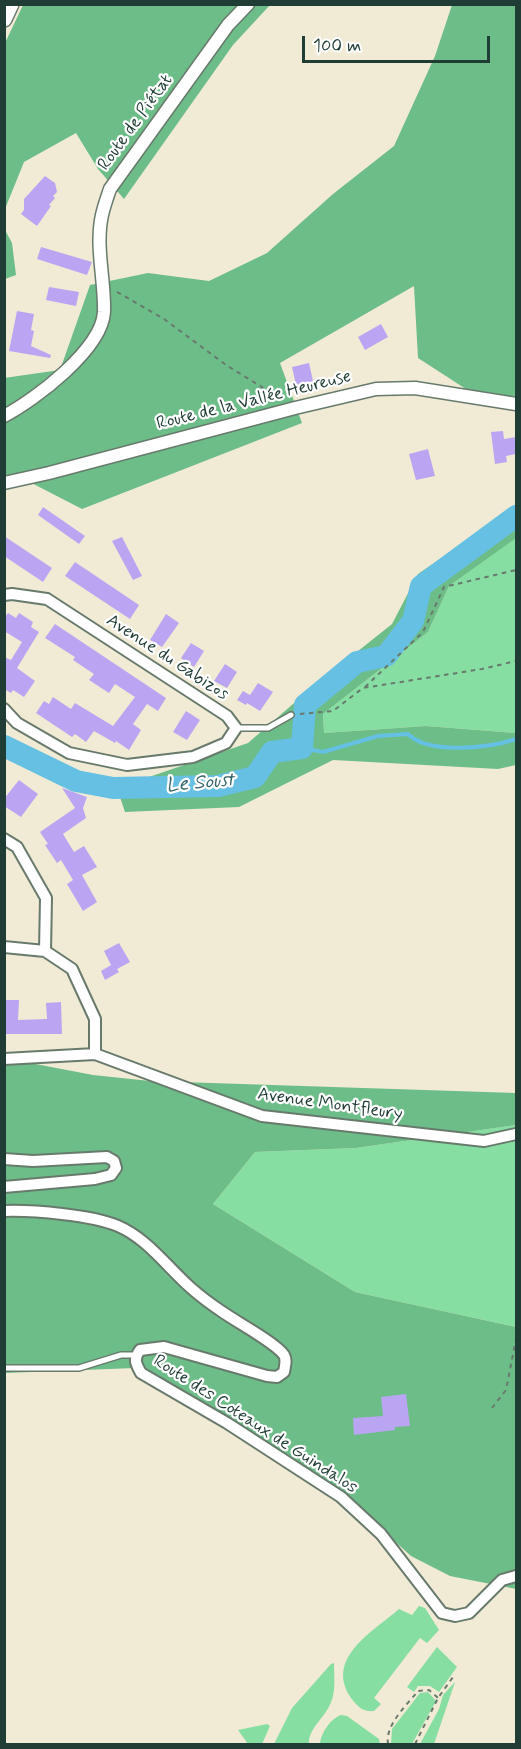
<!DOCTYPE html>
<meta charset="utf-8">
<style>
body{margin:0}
#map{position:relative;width:521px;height:1749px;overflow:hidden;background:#f1ebd5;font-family:Mynerve,sans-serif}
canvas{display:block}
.frame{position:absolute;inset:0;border:6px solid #1f3d34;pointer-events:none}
.scale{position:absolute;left:302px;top:36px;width:188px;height:27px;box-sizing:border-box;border:3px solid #1f3d34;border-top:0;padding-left:8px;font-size:18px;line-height:21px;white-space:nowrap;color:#1f3d34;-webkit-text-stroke:4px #fff;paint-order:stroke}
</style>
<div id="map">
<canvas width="521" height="1749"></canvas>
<div class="frame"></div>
<div class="scale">100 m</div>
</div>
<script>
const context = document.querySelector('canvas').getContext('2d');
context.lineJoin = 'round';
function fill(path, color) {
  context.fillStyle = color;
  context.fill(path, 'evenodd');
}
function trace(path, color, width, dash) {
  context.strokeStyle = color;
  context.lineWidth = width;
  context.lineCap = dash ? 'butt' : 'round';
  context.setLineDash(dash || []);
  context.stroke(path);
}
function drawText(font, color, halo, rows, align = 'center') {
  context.font = font + ' Mynerve,sans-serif';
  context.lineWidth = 4.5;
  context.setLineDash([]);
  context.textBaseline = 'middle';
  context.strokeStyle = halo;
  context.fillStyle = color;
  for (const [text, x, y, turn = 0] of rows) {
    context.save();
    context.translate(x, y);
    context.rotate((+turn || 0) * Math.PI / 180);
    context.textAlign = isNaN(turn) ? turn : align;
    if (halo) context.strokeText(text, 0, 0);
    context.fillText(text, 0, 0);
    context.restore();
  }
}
fill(new Path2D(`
 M514 538H516V733L426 726 324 733 323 714 428 632 449 586Z
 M516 1125V1327L355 1292 213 1204 255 1152 356 1148Z
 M419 1606 425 1608 439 1630 427 1643 420 1638 374 1698 381 1704 374 1711C363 1712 358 1707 351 1698 324 1658 374 1631 399 1609L412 1615Z
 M437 1647 457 1667 439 1692 430 1686H418L414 1692 407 1687Z
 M334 1663C334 1676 336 1691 331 1702 326 1717 308 1728 309 1744H274L292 1708 331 1664Z
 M455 1682 434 1744H420L439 1709 443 1695Z
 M428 1692 436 1701 412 1744H391L392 1729 420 1693Z
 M341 1715 347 1716 379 1739 380 1744H320C321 1733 330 1719 341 1715Z
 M267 1724 270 1726 262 1744H248L238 1730Z`), '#87dea2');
fill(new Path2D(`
 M23 5H270L233 45 124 199 98 169 76 133 24 162 5 209V43Z
 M452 5H516V398L469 391 418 358 414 286 280 363 302 423 82 509 16 475 5 477 4 378 60 370 90 285 148 273 209 281 267 253 333 194 394 146 435 56Z
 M4 228 12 243 16 275 5 279Z
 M510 511H516V538L449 586 428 632 323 714 324 733 426 726 516 733V765L498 769 333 760 239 807 125 812 117 788 248 743 308 691 392 624 418 574Z
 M4 1058 93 1075 150 1081 516 1093V1125L356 1148 255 1152 213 1204 355 1292 516 1327V1589L450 1576 411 1556 327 1480 135 1368 5 1373Z`), '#6dbd88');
trace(new Path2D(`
 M302 748 323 752 378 736 408 734C429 755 489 748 516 739`), '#65c0e3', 4);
trace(new Path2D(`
 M4 746 76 781 113 788 218 786 255 777 272 752 302 748 305 705 357 662 386 656 413 621 421 586 516 516`), '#65c0e3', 22);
fill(new Path2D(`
 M45 176 55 183 57 192 53 196 55 198 49 205 51 206 37 226 21 214 24 210V199Z
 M41 247 92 262 87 275 37 259Z
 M49 287 79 292 76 306 46 300Z
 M17 311 34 314 31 330 34 331 31 346 51 355 50 358 9 351Z
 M381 324 388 337 365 350 358 337Z
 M309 363 313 381 296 385 292 367Z
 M503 431 504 439 516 437V454L506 456 507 462 495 464 491 432Z
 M428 449 435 476 416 480 409 454Z
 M43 507 85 536 79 544 38 515Z
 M4 536 52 568 43 582 4 556Z
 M122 537 142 576 133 580 112 541Z
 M75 562 139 605 130 619 65 576Z
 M8 613 16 618 19 613 33 622 31 627 39 632 17 668 35 681 24 697 13 690 11 693 4 689V657L11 660 22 642 4 631V618Z
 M166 614 179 623 162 647 150 640Z
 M55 624 166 698 158 711 147 704 133 724 141 730 129 750 116 741 115 743 94 731 86 742 75 734 72 737 36 713 44 701 49 704 53 697 71 709 75 703 113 726 135 697 115 684 109 693 89 680 94 674 73 660 75 657 45 638Z
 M191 643 204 651 194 667 181 658Z
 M225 664 237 672 227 688 214 681Z
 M258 683 273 692 260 711 247 703 246 705 237 700 243 691 250 695Z
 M186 711 200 720 187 740 173 732Z
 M19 780 38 794 21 817 4 806V799Z
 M62 788 87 797 83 808 86 818 63 834 74 852 84 846 97 867 82 875 97 902 83 911 67 884 73 880 61 860 57 863 45 845 48 844 40 832 75 808Z
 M119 943 130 962 117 969 119 972 105 980 101 971 111 965 104 951Z
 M4 1000H19L18 1020 47 1019 46 1003 61 1002 62 1034H4Z
 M406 1394 410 1426 395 1427V1430L354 1435 353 1418 383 1416 381 1397Z`), '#baa5f2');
const service = new Path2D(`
 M236 728H268L291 715
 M4 1368H79L121 1355H136`);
const minor = new Path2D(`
 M4 595 12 594 47 599 227 716 236 728 226 743 193 757 127 765 69 753 17 723 4 709
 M4 839 17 847 46 898 45 951
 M4 947 45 951 72 969 95 1019V1054
 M4 1059 95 1054 262 1116 484 1141 516 1134
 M4 1159 33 1161 107 1157 114 1161 116 1168 111 1175 95 1179 4 1187
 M4 1211C33 1210 92 1215 118 1226 148 1239 167 1267 191 1288 201 1297 212 1305 224 1313 237 1322 276 1343 284 1355 287 1360 285 1366 284 1372L277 1377 267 1376 164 1347 140 1350C133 1359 136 1364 141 1373L227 1423 341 1497 381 1534 442 1613 455 1616 469 1613 502 1580 516 1576`);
const tertiary = new Path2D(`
 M4 416C35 400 102 349 104 312 105 280 95 247 102 215 104 206 107 198 110 189L228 25 248 4
 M4 483 49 473 295 408 376 389 415 388 516 404`);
const primary = new Path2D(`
 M4 19 11 4`);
trace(service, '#687a6c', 8);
trace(minor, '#687a6c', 14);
trace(tertiary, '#687a6c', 15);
trace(primary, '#687a6c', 18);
trace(new Path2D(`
 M117 292 164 319 226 365 283 400
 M365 687 423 632 444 587 516 570
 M300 714 333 711 363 688 482 669 516 661
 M492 1408 506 1390 516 1339
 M388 1744C385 1725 406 1706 418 1691L429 1690 438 1698
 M415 1744 438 1698 453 1677`), '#687a6c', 2, [4.5, 4.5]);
trace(service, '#fff', 5);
trace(minor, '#fff', 10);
trace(tertiary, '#fff', 12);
trace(primary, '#fff', 15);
drawText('18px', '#1f3d34', '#fff', [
 ["Route de Piétat",136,123,-54],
 ["Route de la Vallée Heureuse",254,401,-14],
 ["Avenue du Gabizos",167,658,33],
 ["Avenue Montfleury",330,1105,8],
 ["Route des Coteaux de Guindalos",255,1425,33]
]);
drawText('italic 20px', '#346469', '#fff', [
 ["Le Soust",200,784,-5]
]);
</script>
